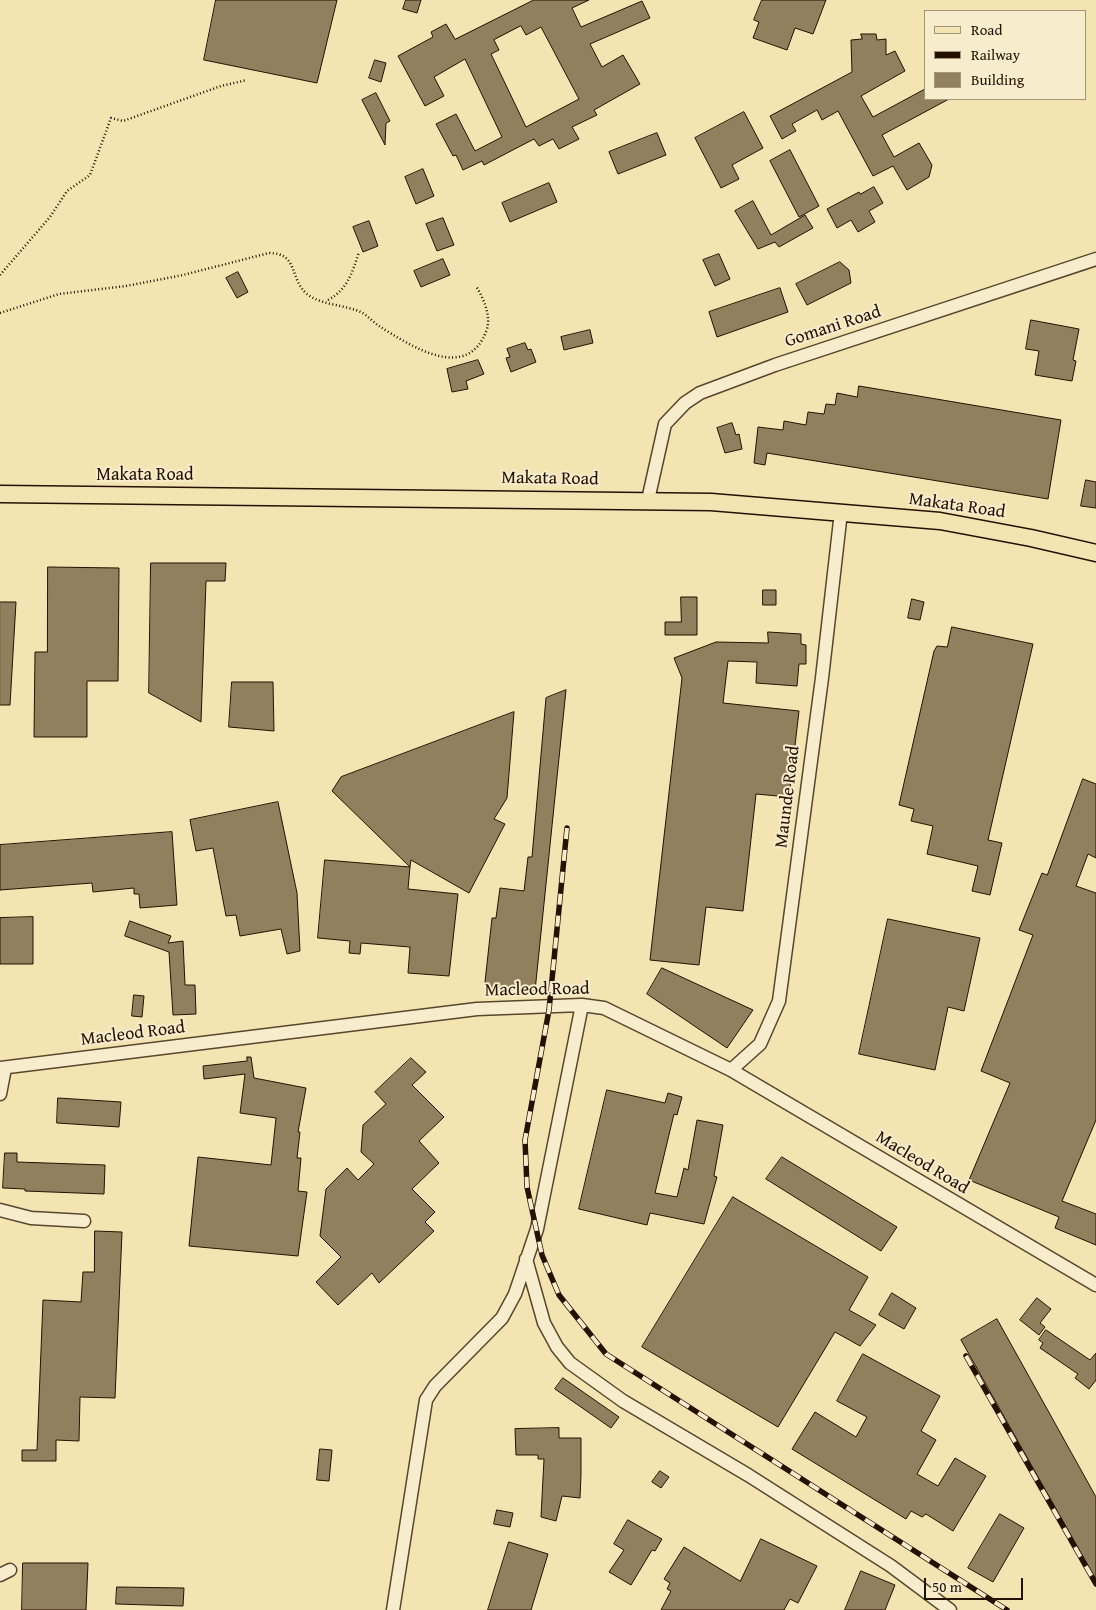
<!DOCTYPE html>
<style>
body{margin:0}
#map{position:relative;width:1096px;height:1610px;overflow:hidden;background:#f3e4b2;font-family:"Gentium Book Plus",serif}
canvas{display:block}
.legend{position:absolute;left:924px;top:10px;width:162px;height:90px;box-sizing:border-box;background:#f7edcd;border:1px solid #a3957b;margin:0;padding:6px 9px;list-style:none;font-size:15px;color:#261100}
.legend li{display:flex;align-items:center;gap:10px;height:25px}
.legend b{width:25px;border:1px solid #a3957b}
.scale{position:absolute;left:924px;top:1578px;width:99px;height:22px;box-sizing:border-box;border:2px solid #261100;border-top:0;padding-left:6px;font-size:15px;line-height:18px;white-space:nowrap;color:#261100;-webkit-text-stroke:4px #f7edcd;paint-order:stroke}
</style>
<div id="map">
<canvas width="1096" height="1610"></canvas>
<ul class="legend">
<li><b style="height:6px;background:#f3e4b2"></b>Road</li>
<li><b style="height:6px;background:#261100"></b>Railway</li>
<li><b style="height:14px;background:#917f5d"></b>Building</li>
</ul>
<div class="scale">50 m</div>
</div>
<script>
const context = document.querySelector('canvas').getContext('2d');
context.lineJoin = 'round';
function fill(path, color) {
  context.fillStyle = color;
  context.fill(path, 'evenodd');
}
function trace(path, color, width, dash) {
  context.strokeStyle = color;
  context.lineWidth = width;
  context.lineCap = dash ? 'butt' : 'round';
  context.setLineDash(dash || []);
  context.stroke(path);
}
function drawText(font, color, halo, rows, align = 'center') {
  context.font = font + ' "Gentium Book Plus",serif';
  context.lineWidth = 4;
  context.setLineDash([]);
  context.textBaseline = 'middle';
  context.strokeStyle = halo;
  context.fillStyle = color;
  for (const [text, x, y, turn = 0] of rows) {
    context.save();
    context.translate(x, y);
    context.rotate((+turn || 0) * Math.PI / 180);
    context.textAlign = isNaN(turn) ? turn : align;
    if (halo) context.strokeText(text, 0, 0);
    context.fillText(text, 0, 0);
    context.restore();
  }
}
const building = new Path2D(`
 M216 0H337L317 83 204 60Z
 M406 0H421L417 13 403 9Z
 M534 0H589L572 8 581 27 642 1 650 18 590 44 602 67 623 55 640 84 594 110 597 115 572 127 579 139 559 149 553 139 539 146 534 139 484 165 482 161 463 170 456 155 453 156 436 124 456 114 475 151 502 137 465 59 434 77 444 96 425 106 398 56 433 37 431 32 446 24 455 39ZM521 26 526 35 541 27 579 99 526 127 491 54 499 50 494 40Z
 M762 0H826L813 34 795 28 787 50 753 38 759 22 754 20Z
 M861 34H876L877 40 886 39V55L895 51 905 71 861 96 873 117 925 89V99H949L882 135 894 157 919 143 932 165 929 177 907 190 893 166 873 176 838 111 822 120 817 110 792 124 796 131 782 139 770 116 852 72 851 40 862 39Z
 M375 60 386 63 381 82 369 78Z
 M376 93 390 121 386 123 385 145 362 100Z
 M744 112 763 148 732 165 739 179 721 188 695 138Z
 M657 133 666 155 618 174 609 152Z
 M790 150 819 206 799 217 770 161Z
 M423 169 434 196 416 204 405 177Z
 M549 183 557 202 510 222 502 203Z
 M874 187 883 203 869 211 875 222 858 232 851 220 837 228 827 209 859 192 860 194Z
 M753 201 771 235 805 215 813 228 779 247 775 242 758 249 735 211Z
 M443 218 454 245 437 251 426 224Z
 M369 221 378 246 363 252 353 227Z
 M719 254 730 279 715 286 703 260Z
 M443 259 450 275 421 287 414 271Z
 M840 262 849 270 851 283 807 305 796 284Z
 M238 272 248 292 237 298 226 278Z
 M780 288 788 312 717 337 709 312Z
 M1031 320 1079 329 1073 360 1076 361 1072 381 1035 375 1039 351 1026 349Z
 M590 330 593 343 564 350 561 337Z
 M525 343 528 350 531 349 536 362 511 372 506 358 510 357 507 349Z
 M478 360 484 374 466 381 468 389 452 392 447 369Z
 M859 386 1061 420 1048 499 767 453 765 465 754 463 758 427 783 430 784 421 806 425 808 412 824 414 826 404 835 405 837 393 857 397Z
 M732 423 736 435 739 434 742 449 725 453 717 428Z
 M1086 480 1096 482V508L1081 506Z
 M151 563H226L225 581H206L201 722 149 693Z
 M48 567 119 568 118 681H87V737H34L35 652H47Z
 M763 590H776V605H763Z
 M681 597H697V635H665V622H681Z
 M912 599 924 602 920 620 908 618Z
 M0 602H16L10 705H0Z
 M952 627 1033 644 988 840 1002 843 990 895 972 891 978 866 927 854 933 826 911 821 914 809 899 805 934 651 937 646 947 647Z
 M768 632 801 634V644L806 645V664H799L797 686 756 683 757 662 728 661 723 703 799 711 789 797 756 794 743 911 706 907 699 965 650 960 682 678 674 658 716 642 768 643Z
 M232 682H273L274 731 229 727Z
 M566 690 535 991 488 987 485 982 492 918H496L500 888 524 891 528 857H532L546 698Z
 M514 712 507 798 494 819 505 824 469 893 411 860 410 867 332 791 341 777Z
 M1083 779 1096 784V858L1088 854 1076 886 1096 893V1120L1062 1201 1096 1214V1245L1055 1228 1059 1217 969 1180 1010 1083 981 1071 1033 935 1019 930 1042 873 1047 875Z
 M278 802 297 893 300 951 287 954 281 929 240 936 236 915 226 916 213 848 196 851 190 820Z
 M172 832 177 905 140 908 139 894H134V888L93 892 92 883 0 890V845Z
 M325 860 410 867 408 889 458 894 449 976 408 973 410 947 361 943 360 954 349 953 350 941 318 938Z
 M33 917V964H0V918Z
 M888 919 980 938 964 1011 948 1007 935 1070 859 1054Z
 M130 921 171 936 168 943 183 941 185 985H195L196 1014 173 1015 169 952 125 936Z
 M662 968 753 1010 727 1048 647 994Z
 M134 995 144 996 142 1017 132 1016Z
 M247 1057H251L254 1078 306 1088 298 1132H300L297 1158H301L298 1191 307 1192 298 1256 189 1246 198 1157 271 1165 276 1118 240 1113 245 1074 204 1079 203 1066 247 1061Z
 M411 1058 426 1072 412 1085 444 1117 419 1141 439 1163 412 1189 435 1212 425 1222 434 1231 379 1283 372 1273 338 1305 316 1282 341 1257 320 1236 326 1189 347 1168 358 1180 374 1164 361 1152 363 1125 386 1104 375 1092Z
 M607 1090 665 1103 668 1093 682 1097 677 1115 674 1114 655 1193 677 1197 684 1168 688 1170 697 1120 723 1125 714 1176 717 1177 704 1224 650 1213 647 1225 579 1209Z
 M58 1098 121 1102 119 1127 57 1123Z
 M5 1153H17V1162L105 1165 104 1194 25 1191V1189L3 1188Z
 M782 1157 897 1227 881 1251 766 1179Z
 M733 1197 868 1277 849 1310 876 1325 860 1346 835 1332 778 1427 642 1347Z
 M95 1231 122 1232 115 1398 80 1397 79 1441 56 1440V1461H22V1450H37L43 1300 81 1302 83 1272H94Z
 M892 1293 916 1308 904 1329 879 1315Z
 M1037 1298 1051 1309 1040 1323 1045 1327 1039 1335 1020 1320Z
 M997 1319 1096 1497V1580L961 1340Z
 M1046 1330 1090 1360 1096 1353V1380L1089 1389 1075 1378 1078 1374 1040 1348 1043 1343 1039 1340Z
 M863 1354 940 1396 921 1431 936 1440 917 1474 938 1486 955 1458 986 1476 953 1531 926 1514 922 1517 911 1511 906 1519 792 1449 815 1412 856 1437 867 1417 837 1401Z
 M563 1378 619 1417 611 1428 555 1389Z
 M559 1428V1438H581V1475L580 1498 562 1496 556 1521 541 1517 544 1459H538V1455H516L515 1429Z
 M320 1449 332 1450 329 1481 317 1480Z
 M660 1471 669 1477 661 1488 652 1482Z
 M497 1510 513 1513 510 1527 494 1524Z
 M1000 1514 1024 1528 993 1582 968 1568Z
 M628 1520 662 1539 655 1551 652 1550 631 1585 609 1572 624 1550 614 1544Z
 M761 1539 817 1566 798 1603 790 1599 784 1610H661L671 1591 667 1589 670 1583 664 1579 684 1547 740 1581Z
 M509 1542 548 1554 531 1610H488Z
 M23 1563H88L86 1610H22Z
 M861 1571 895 1585 885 1610H845Z
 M117 1587 184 1588 183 1606 116 1604Z`);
fill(building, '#917f5d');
trace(building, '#261100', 1);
const minor = new Path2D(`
 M648 500 665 424 685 403 700 393 775 365 1096 259
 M0 1068 477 1009 582 1005 604 1008 731 1070 1096 1285
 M731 1070 760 1044 779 1001 822 678 841 512
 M0 1094 5 1068
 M0 1210 31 1218 84 1221
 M526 1259 544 1323 557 1347 570 1363 623 1401 748 1475 891 1566 950 1610
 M0 1575 10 1570
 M393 1610 426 1400 435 1386 502 1318 515 1294 537 1229 582 1005`);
const major = new Path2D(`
 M0 494 711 502 940 521 1031 538 1096 553`);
trace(minor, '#59462c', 15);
trace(major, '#261100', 19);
trace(new Path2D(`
 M0 275 50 217 67 191 90 175 111 118 123 121 221 86 247 80
 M328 300C348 289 352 273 359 252
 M0 313 59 294 126 286 183 275 269 253C299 253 289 279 307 294 321 305 345 305 361 312 368 316 373 322 379 326 411 346 468 384 487 329 491 314 483 298 476 286`), '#261100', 2.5, [1, 2.5]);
trace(minor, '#f7edcd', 12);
trace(major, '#f3e4b2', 16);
const rail = new Path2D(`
 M567 828 549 1010 525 1140 527 1187 542 1255 559 1295 606 1354 1007 1610
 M966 1356 1096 1584`);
trace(rail, '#261100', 5.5);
trace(rail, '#f7edcd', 4, [11]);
drawText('18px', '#261100', '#f7edcd', [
 ["Gomani Road",833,327,-18],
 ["Makata Road",145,475],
 ["Makata Road",550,479,1],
 ["Makata Road",957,506,8],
 ["Maunde Road",788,797,-83],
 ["Macleod Road",537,990,-1],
 ["Macleod Road",133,1034,-7],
 ["Macleod Road",922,1163,31]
]);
</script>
